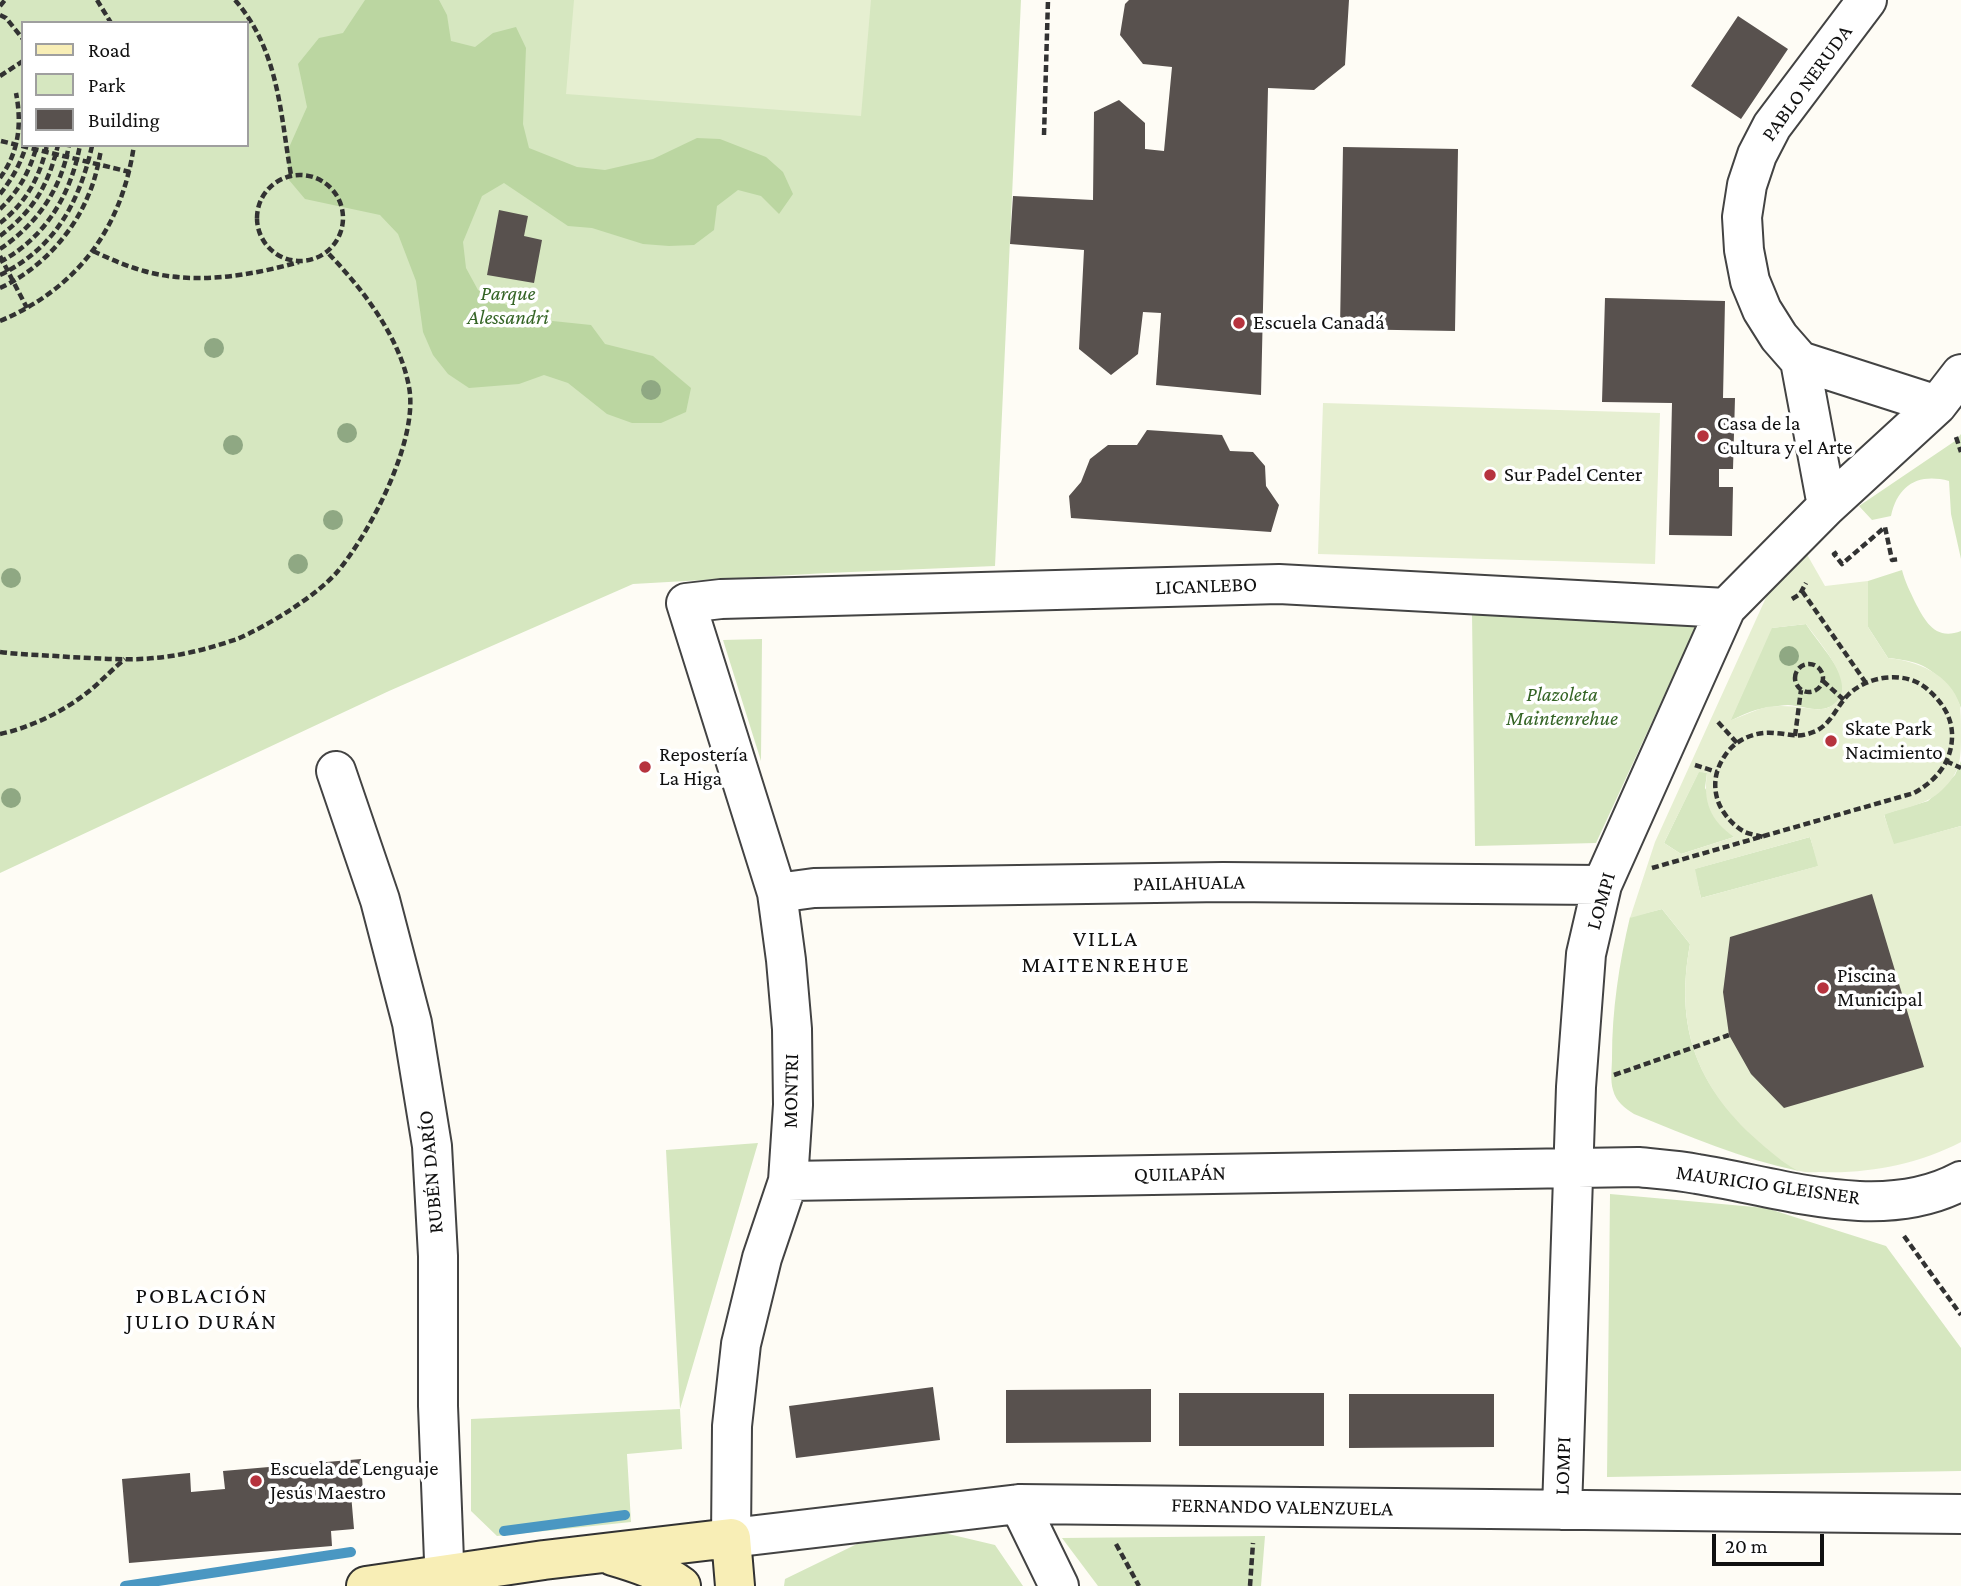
<!DOCTYPE html>
<meta charset="utf-8">
<style>
body{margin:0}
#map{position:relative;width:1961px;height:1586px;overflow:hidden;background:#fefcf5;font-family:"Crimson Pro",serif}
canvas{display:block}
.legend{position:absolute;left:21px;top:21px;width:228px;height:126px;box-sizing:border-box;background:#fff;border:2px solid #9f9f9f;margin:0;padding:9px 12px;list-style:none;font-size:21px;color:#101010}
.legend li{display:flex;align-items:center;gap:14px;height:35px}
.legend b{width:35px;border:2px solid #9f9f9f}
.scale{position:absolute;left:1712px;top:1534px;width:112px;height:32px;box-sizing:border-box;border:4px solid #101010;border-top:0;padding-left:9px;font-size:21px;line-height:24px;white-space:nowrap;color:#101010;-webkit-text-stroke:5px #fff;paint-order:stroke}
</style>
<div id="map">
<canvas width="1961" height="1586"></canvas>
<ul class="legend">
<li><b style="height:9px;background:#f8eeb6"></b>Road</li>
<li><b style="height:19px;background:#d6e7c0"></b>Park</li>
<li><b style="height:19px;background:#58514e"></b>Building</li>
</ul>
<div class="scale">20 m</div>
</div>
<script>
const context = document.querySelector('canvas').getContext('2d');
context.lineJoin = 'round';
function fill(path, color) {
  context.fillStyle = color;
  context.fill(path, 'evenodd');
}
function trace(path, color, width, dash) {
  context.strokeStyle = color;
  context.lineWidth = width;
  context.lineCap = dash ? 'butt' : 'round';
  context.setLineDash(dash || []);
  context.stroke(path);
}
function drawText(font, color, halo, rows, align = 'center') {
  context.font = font + ' "Crimson Pro",serif';
  context.lineWidth = 7;
  context.setLineDash([]);
  context.textBaseline = 'middle';
  context.strokeStyle = halo;
  context.fillStyle = color;
  for (const [text, x, y, turn = 0] of rows) {
    context.save();
    context.translate(x, y);
    context.rotate((+turn || 0) * Math.PI / 180);
    context.textAlign = isNaN(turn) ? turn : align;
    if (halo) context.strokeText(text, 0, 0);
    context.fillText(text, 0, 0);
    context.restore();
  }
}
fill(new Path2D(`
 M0 0H1021L995 566 827 573 633 584 389 691 0 873ZM23 23H247V145H23Z
 M1961 434V559L1951 514 1949 481C1918 473 1898 485 1891 516L1872 520 1859 506 1955 441Z
 M1902 570C1905 582 1910 591 1915 602 1925 621 1935 641 1961 631V708C1958 700 1953 694 1948 688 1930 665 1917 661 1888 658L1868 627V581Z
 M1472 614 1698 622 1596 843 1475 846Z
 M1806 624C1815 638 1837 663 1842 678 1844 686 1843 693 1839 699 1826 717 1806 706 1788 705 1783 705 1777 706 1772 707 1757 708 1744 714 1730 721L1771 628Z
 M762 639 761 761 723 640Z
 M1961 761V826L1893 845 1884 814 1928 801 1955 775Z
 M1699 771 1707 773 1705 788 1734 837 1681 854 1664 843Z
 M1810 837 1819 866 1701 898 1694 869Z
 M1662 909 1690 944C1670 1052 1714 1111 1799 1171 1742 1159 1688 1136 1634 1114 1625 1108 1616 1102 1613 1090 1610 1080 1612 1068 1612 1058 1612 1010 1619 964 1630 917Z
 M758 1143 680 1409 682 1449 627 1454 631 1522 497 1536 471 1511V1419L680 1409 666 1150Z
 M1610 1194 1766 1208 1886 1246 1961 1348V1471L1607 1477Z
 M940 1532 995 1545 1023 1586H784L785 1579 857 1544Z
 M1265 1536 1261 1586H1098L1062 1538Z`), '#d6e7c0');
fill(new Path2D(`
 M365 0H439L447 15 451 41 475 47 493 33 516 27 526 48 523 124 529 148 577 167 605 170 653 159 697 138 720 139 766 157 783 172 793 194 779 214 761 196 738 190 717 206 714 230 694 245 669 246 643 244 592 228 568 226 504 183 482 196 463 242 466 268 478 290 520 312 543 320 591 325 605 344 653 356 691 388 686 412 661 423H632L607 414 568 383 544 375 519 384 469 388 448 374 433 355 423 332 416 281 398 234 380 215 305 199 289 180 287 152 307 107 298 64 319 38 343 33Z`), '#bbd6a1');
fill(new Path2D(`
 M574 0H871L861 116 566 94Z
 M1323 403 1660 413 1655 564 1318 554Z
 M1805 551 1825 586 1868 581V627L1888 658C1917 661 1950 674 1960 705 1961 714 1961 727 1961 737 1961 760 1960 773 1942 790 1926 806 1904 807 1884 815L1894 844 1961 826V1142C1919 1164 1868 1174 1821 1172 1815 1172 1806 1173 1800 1171 1790 1169 1766 1148 1757 1140 1695 1085 1675 1025 1690 944L1662 909 1630 918 1655 842 1774 580ZM1806 624C1818 641 1853 679 1839 699 1834 705 1828 709 1821 709 1815 710 1810 708 1805 708 1792 706 1779 705 1767 707 1754 710 1743 716 1731 720L1772 628ZM1699 772 1707 773C1703 802 1710 820 1734 837L1681 854 1664 843ZM1810 837 1818 866 1701 898 1695 869Z`), '#e6efd1');
trace(new Path2D(`
 M504 1531 625 1515
 M125 1586 351 1552`), '#4a97c2', 10);
fill(new Path2D(`
 M1129 0H1349L1345 65 1314 90 1268 88 1261 395 1156 385 1161 313 1143 312 1138 354 1111 375 1079 349 1084 250 1010 244 1013 196 1093 200 1094 112 1119 100 1145 123V149L1164 151 1172 67 1143 64 1120 35 1125 4Z
 M1738 16 1788 49 1741 119 1691 86Z
 M1343 147 1458 149 1455 331 1340 329Z
 M499 210 528 216 524 236 542 240 534 283 487 275Z
 M1605 298 1725 301 1723 398H1735L1733 469H1719V487H1733L1732 536 1669 535 1672 403 1602 402Z
 M1147 430 1222 435 1230 451 1253 452 1265 466 1266 486 1279 505 1271 532 1071 518 1069 496 1081 482 1090 459 1108 445H1137Z
 M1872 894 1924 1067 1784 1108 1751 1074 1729 1035 1723 992 1730 937Z
 M933 1387 940 1440 796 1458 789 1406Z
 M1151 1389V1442L1006 1443V1390Z
 M1179 1393H1324V1446H1179Z
 M1349 1394H1494V1447L1349 1448Z
 M361 1459 363 1493 351 1494 354 1529 331 1531 332 1546 129 1563 122 1479 190 1473 191 1492 225 1489 223 1471Z`), '#58514e');
const street = new Path2D(`
 M1800 361 1937 405
 M1827 506 1800 361 1779 337 1762 310 1750 281 1744 250 1742 217 1747 185 1757 155 1772 126 1867 0
 M1726 608 1279 584 721 599 686 603 777 893 786 960 792 1029 793 1105 788 1181 762 1258 741 1344 732 1426 731 1538 1019 1504 1961 1514
 M336 771 380 900 412 1023 432 1146 438 1256V1406L445 1586
 M777 893 814 888 1223 882 1602 885
 M788 1181 1638 1167C1657 1169 1677 1170 1697 1174 1780 1187 1881 1224 1961 1181
 M1019 1504 1059 1586
 M1562 1510 1576 1087 1586 954 1602 885 1726 608 1827 506 1937 405 1961 374`);
const secondary = new Path2D(`
 M613 1556C637 1563 661 1571 681 1586
 M366 1586 544 1560 731 1538 735 1586`);
trace(street, '#434343', 42);
trace(secondary, '#323232', 42);
trace(new Path2D(`
 M97 0 111 23
 M235 0C279 51 280 112 291 175
 M0 6 5 0
 M0 15 6 18 23 39
 M0 76 23 61
 M1044 135 1048 0
 M1 141 130 172
 M257 218a43 43 0 1 1 86 0a43 43 0 1 1-86 0Z
 M0 178C19 152 22 124 16 93
 M0 194C12 179 20 165 26 146
 M0 209C19 191 30 171 37 145
 M0 223C26 203 40 177 47 145
 M0 236C34 210 48 186 58 145
 M0 249C37 224 61 190 69 145
 M93 251C110 259 126 266 144 271 193 285 250 276 299 262
 M0 256 27 308
 M0 262C45 238 71 195 80 145
 M0 275C55 248 79 203 92 146
 M0 288C39 270 72 235 88 196 95 181 98 165 101 150
 M0 321C78 288 122 228 134 145
 M1956 437 1961 452
 M1837 552 1834 554 1842 564 1885 527 1892 560 1900 559
 M1802 591 1866 683
 M1792 599 1800 594 1806 583
 M0 652C23 655 46 655 69 657 97 658 126 661 154 658 181 656 211 648 237 639 266 627 318 595 338 571 371 531 419 439 409 387 400 337 362 288 327 252
 M1795 678a14 14 0 1 1 28 0a14 14 0 1 1-28 0Z
 M1823 681 1844 700
 M1718 722 1737 743
 M0 734C29 728 60 713 84 695 98 685 110 671 125 659
 M1795 736 1801 690
 M1946 761 1961 768
 M1695 765 1717 772
 M1652 868 1914 793C1937 780 1953 761 1952 733 1951 714 1940 700 1926 688 1904 670 1867 676 1848 695 1836 707 1832 723 1816 731 1797 739 1792 734 1774 733 1755 731 1734 740 1724 757 1716 769 1713 783 1717 798 1720 810 1731 824 1743 831 1748 834 1757 835 1763 837
 M1614 1075 1729 1035
 M1904 1236 1961 1315
 M1116 1544 1139 1586
 M1250 1586 1253 1543`), '#323232', 4.5, [7, 3.5]);
trace(street, '#fff', 38);
trace(secondary, '#f8eeb6', 38);
context.fillStyle = '#8fa883';
for (const [x, y] of [
 [214,348],
 [651,390],
 [347,433],
 [233,445],
 [333,520],
 [298,564],
 [11,578],
 [1789,656],
 [11,798]
]) {
  context.beginPath();
  context.arc(x, y, 10, 0, 2 * Math.PI);
  context.fill();
}
for (const [x, y, r, color] of [
 [1239,323,7,"#b6333e"],
 [1703,436,7,"#b6333e"],
 [1490,475,7,"#b6333e"],
 [1831,741,7,"#b6333e"],
 [645,767,7,"#b6333e"],
 [1823,988,7,"#b6333e"],
 [256,1481,7,"#b6333e"]
]) {
  const dot = new Path2D();
  dot.arc(x, y, r, 0, 2 * Math.PI);
  context.fillStyle = color;
  context.fill(dot);
  trace(dot, '#fff', 2.5);
}
drawText('21px', '#101010', '#fff', [
 ["PABLO NERUDA",1807,83,-54],
 ["LICANLEBO",1206,586,-2],
 ["PAILAHUALA",1189,883,-1],
 ["LOMPI",1601,901,-74],
 ["MONTRI",791,1091,-89],
 ["RUBÉN DARÍO",431,1172,-95],
 ["QUILAPÁN",1180,1174,-1],
 ["MAURICIO GLEISNER",1768,1185,8],
 ["LOMPI",1563,1466,-88],
 ["FERNANDO VALENZUELA",1282,1507,1]
]);
drawText('italic 21px', '#346425', '#fff', [
 ["Parque",508,294],
 ["Alessandri",508,318],
 ["Plazoleta",1562,695],
 ["Maintenrehue",1562,719]
]);
drawText('21px', '#101010', '#fff', [
 ["Escuela Canadá",1253,323],
 ["Casa de la",1717,424],
 ["Cultura y el Arte",1717,448],
 ["Sur Padel Center",1504,475],
 ["Skate Park",1845,729],
 ["Nacimiento",1845,753],
 ["Repostería",659,755],
 ["La Higa",659,779],
 ["Piscina",1837,976],
 ["Municipal",1837,1000],
 ["Escuela de Lenguaje",270,1469],
 ["Jesús Maestro",270,1493]
], 'left');
context.letterSpacing = '2px';
drawText('23px', '#101010', '#fff', [
 ["VILLA",1106,939],
 ["MAITENREHUE",1106,965],
 ["POBLACIÓN",202,1296],
 ["JULIO DURÁN",202,1322]
]);
context.letterSpacing = '0px';
</script>
